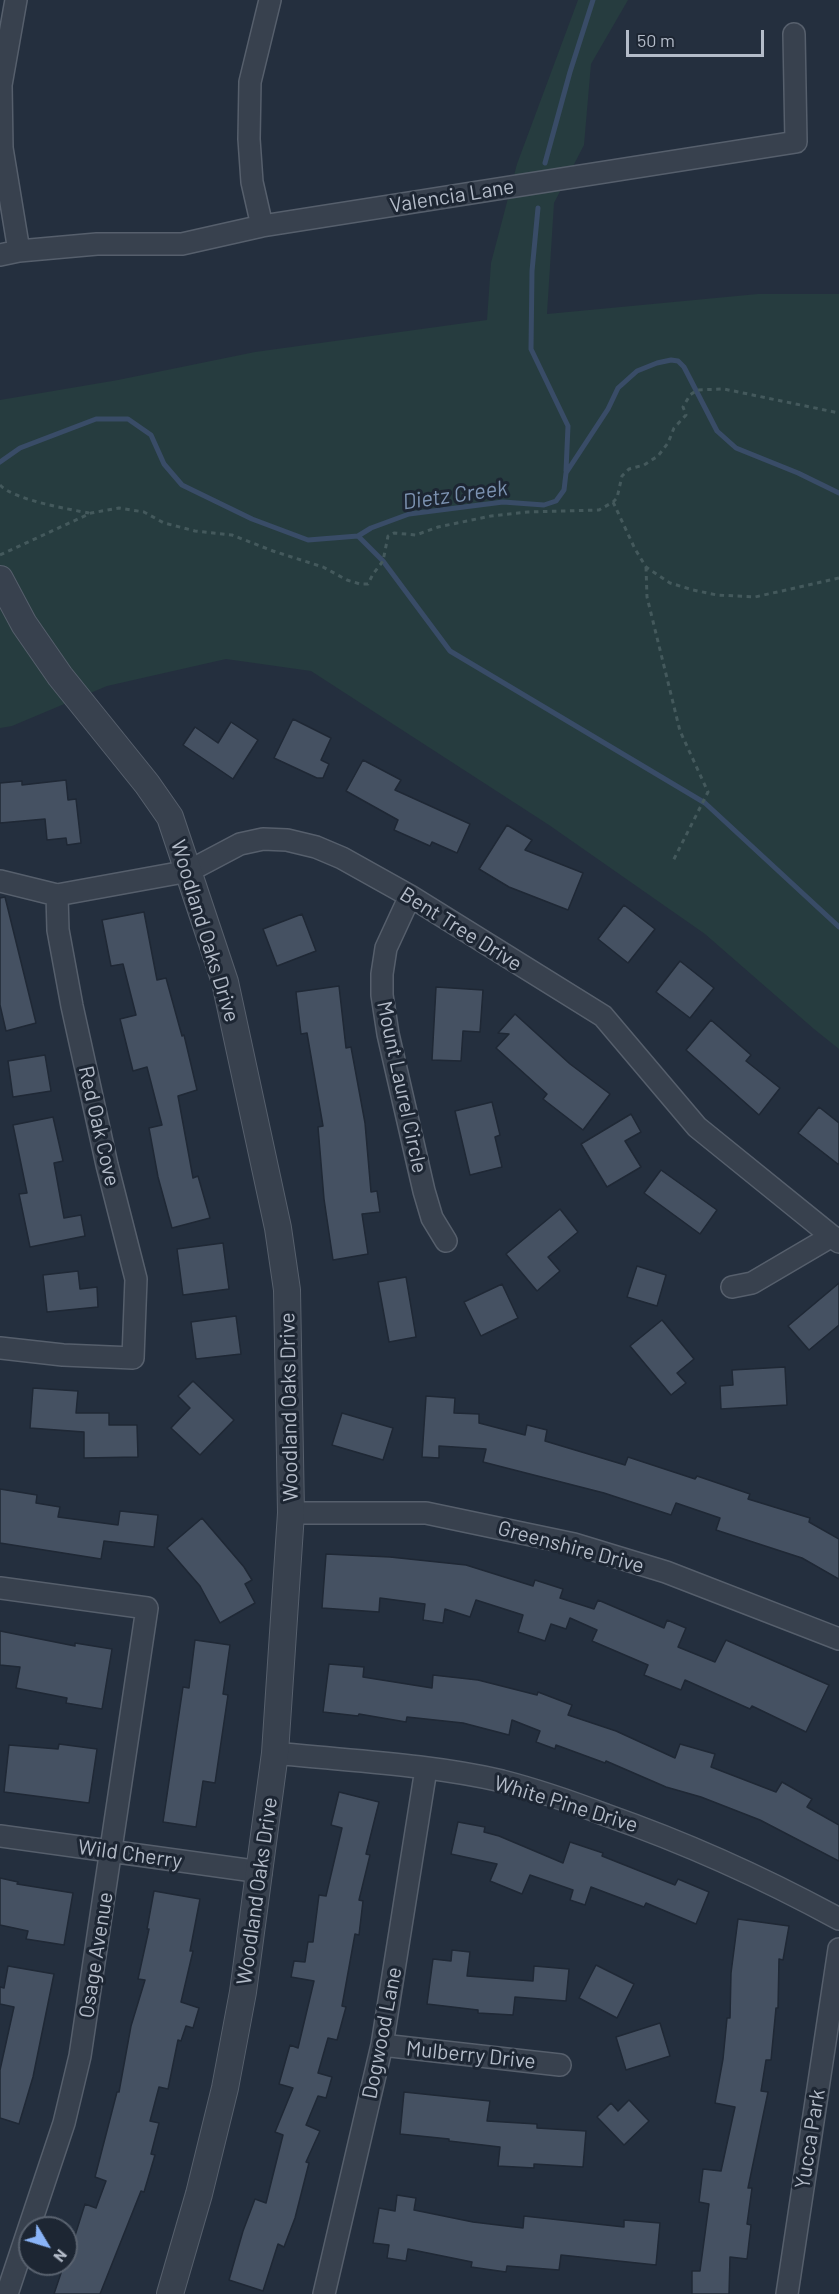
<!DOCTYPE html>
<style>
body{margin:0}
#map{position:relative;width:839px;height:2294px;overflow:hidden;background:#242f3e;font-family:Barlow,sans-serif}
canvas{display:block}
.north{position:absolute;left:18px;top:2216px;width:60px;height:60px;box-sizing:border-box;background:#1d2633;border:2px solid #59626f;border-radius:50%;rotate:128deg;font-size:16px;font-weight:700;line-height:24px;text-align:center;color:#b4bcc9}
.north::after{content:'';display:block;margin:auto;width:21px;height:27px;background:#8ab4f8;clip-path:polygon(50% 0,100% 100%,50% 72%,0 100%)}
.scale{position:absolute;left:626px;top:30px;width:138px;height:27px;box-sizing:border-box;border:3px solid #b4bcc9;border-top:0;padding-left:8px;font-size:18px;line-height:21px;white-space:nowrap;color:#b4bcc9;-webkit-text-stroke:4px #1d2633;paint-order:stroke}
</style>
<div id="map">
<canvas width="839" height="2294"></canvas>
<div class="north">N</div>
<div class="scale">50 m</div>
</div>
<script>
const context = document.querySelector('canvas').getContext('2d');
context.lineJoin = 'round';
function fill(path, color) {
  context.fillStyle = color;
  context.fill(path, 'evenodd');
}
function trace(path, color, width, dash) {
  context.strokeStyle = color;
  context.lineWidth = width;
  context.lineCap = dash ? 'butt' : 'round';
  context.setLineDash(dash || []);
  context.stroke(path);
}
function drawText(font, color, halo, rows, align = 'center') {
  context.font = font + ' Barlow,sans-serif';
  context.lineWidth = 6;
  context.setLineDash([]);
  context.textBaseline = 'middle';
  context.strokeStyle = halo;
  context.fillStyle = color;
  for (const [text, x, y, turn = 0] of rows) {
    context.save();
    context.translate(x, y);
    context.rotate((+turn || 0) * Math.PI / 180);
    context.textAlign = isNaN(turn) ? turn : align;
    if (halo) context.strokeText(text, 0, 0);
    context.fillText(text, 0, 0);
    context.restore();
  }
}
fill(new Path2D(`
 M578 0H628L591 64 584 145 554 203 547 314 758 294H839V1049L814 1029 705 934 549 825 311 671 226 659 107 686 12 726 0 728V400L118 380 255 352 487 320 491 263 517 164Z`), '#263c3f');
trace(new Path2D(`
 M545 163 570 72 593 0
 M538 208 532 271 531 349 568 426 566 471
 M0 462 20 448 96 419H128L151 435 164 464 182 485 252 519 308 540 358 536 371 528 409 514 503 502 544 505 556 501 564 490 566 473 608 409 618 388 637 371 657 363 671 360 678 361 684 367 717 431 736 448 798 473 839 493
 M358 536 383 561 450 651 705 803 839 927`), '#394c67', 5);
const building = new Path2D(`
 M293 719 331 738 321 760 329 764 323 778H317L274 758Z
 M231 722 258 740 233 779 183 745 195 727 218 743Z
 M363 760 401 780 395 790 470 824 457 853 432 842 430 846 394 830 398 820 346 791Z
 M66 780 68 800 76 799 81 843 67 845 66 838 47 840 45 819 0 823V783L22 781V785Z
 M507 825 532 840 525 850 583 873 568 910 509 887 479 869Z
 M5 897 36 1023 6 1031 0 1005V898Z
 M624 905 655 929 628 963 598 939Z
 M144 912 157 980 166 978 182 1036 184 1035 197 1090 178 1096 193 1178 198 1176 210 1218 172 1228 158 1177 149 1128 162 1125 147 1067 133 1071 120 1019 136 1015 123 964 111 966 102 920Z
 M302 914 316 951 277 966 263 929Z
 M680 961 714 988 690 1018 656 992Z
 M339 986 346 1048 351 1047 365 1123 371 1192 377 1191 380 1212 362 1214 368 1254 333 1260 324 1199 318 1127 323 1126 307 1033 301 1034 296 992Z
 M436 987 483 990 480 1032 463 1031 461 1061 432 1060Z
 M515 1014 570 1064 610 1094 583 1130 543 1099 547 1094 496 1048 509 1034 498 1033Z
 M711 1020 751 1055 746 1061 780 1088 759 1115 686 1050Z
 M45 1055 51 1091 13 1097 8 1061Z
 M492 1102 500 1135 495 1137 502 1167 470 1175 455 1111Z
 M819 1107 839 1123V1165L798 1133Z
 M631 1114 641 1132 625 1141 641 1167 607 1187 581 1144Z
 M53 1117 63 1161 54 1163 64 1218 81 1215 85 1236 30 1247 19 1194 27 1193 13 1125Z
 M661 1170 717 1210 700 1234 644 1193Z
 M560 1209 578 1232 548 1257 560 1271 537 1291 506 1254Z
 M223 1243 229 1289 183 1295 177 1249Z
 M637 1266 666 1275 657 1306 627 1297Z
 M78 1271 80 1289 97 1287 98 1307 47 1312 43 1275Z
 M406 1277 416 1337 389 1342 378 1282Z
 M839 1283V1325L809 1350 788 1326Z
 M502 1284 518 1318 481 1336 464 1302Z
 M236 1316 241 1354 196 1359 191 1322Z
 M662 1320 694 1359 677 1373 686 1383 671 1395 630 1346Z
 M785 1367 787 1405 721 1409 720 1386 733 1385 732 1370Z
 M193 1381 234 1420 200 1455 171 1428 190 1408 178 1396Z
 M33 1388 78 1391 76 1413H109V1425H137L138 1457 84 1458V1432L30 1428Z
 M426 1396 455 1398 454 1413 479 1414V1423L525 1435 527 1425 547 1430 545 1441 625 1465 628 1457 695 1479 697 1476 750 1494 748 1499 810 1518 809 1522 839 1539V1579L802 1558 716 1530 720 1518 676 1503 671 1515 604 1493 483 1462 486 1449 439 1446V1458L422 1457Z
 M342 1413 393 1428 383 1460 332 1445Z
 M0 1489 37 1495 36 1503 60 1507 58 1517 118 1525 120 1511 158 1515 154 1547 104 1541 101 1559 0 1543Z
 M202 1518 244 1567 252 1580 245 1584 255 1603 220 1623 200 1586 167 1548Z
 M326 1554 390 1557 466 1565 533 1586 535 1580 563 1589 560 1598 594 1609 598 1600 664 1628 667 1620 686 1628 678 1647 715 1662 726 1640 829 1685 806 1732 752 1706 750 1709 685 1680 681 1690 644 1675 648 1665 592 1641 597 1630 570 1618 566 1629 551 1624 545 1641 518 1632 523 1615 476 1600 470 1617 445 1609 443 1623 423 1620 425 1604 380 1598 379 1612 322 1608Z
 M0 1631 75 1646V1643L112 1649 102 1709 66 1703 67 1698 16 1688 20 1667 0 1665Z
 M195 1640 230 1645 223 1694 228 1695 215 1783 203 1781 196 1827 163 1822 183 1687 189 1688Z
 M329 1664 364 1667 363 1677 432 1688 433 1675 478 1680 537 1695 538 1692 572 1705 568 1715 616 1731 675 1758 680 1744 715 1754 711 1767 776 1792 782 1782 812 1799 807 1807 839 1825V1861L760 1820 701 1797 666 1787 606 1761 605 1763 556 1745 555 1749 536 1742 540 1731 512 1720 509 1735 463 1723 407 1717 406 1722 359 1714 358 1716 323 1712Z
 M59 1744 97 1749 89 1803 4 1792 9 1745 58 1749Z
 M339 1792 379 1802 366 1854 370 1855 359 1900 363 1901 359 1935 355 1934 342 2006 346 2007 337 2040 328 2038 318 2073 332 2077 326 2098 318 2096 306 2125 320 2131 306 2162 309 2163 295 2218 284 2247 278 2244 263 2291 229 2280 243 2231 255 2199 266 2203 283 2135 275 2132 293 2088 279 2084 290 2045 298 2048 314 1981 291 1977 294 1961 305 1962 308 1942H313L319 1895 326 1896 342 1828 331 1825Z
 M458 1822 485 1827 484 1832 499 1836 563 1863 570 1842 603 1853 602 1856 675 1885 678 1879 709 1892 696 1924 646 1903 644 1907 591 1887 585 1905 570 1900 573 1890 530 1875 522 1894 490 1881 497 1864 451 1854Z
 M0 1878 18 1882 17 1884 73 1893 64 1945 26 1939 28 1931 0 1925Z
 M154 1891 200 1899 190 1951H193L181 2002 199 2008 193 2028 186 2026 181 2041 178 2040 168 2089 159 2087 150 2121 159 2123 151 2154 155 2155 144 2192 141 2191 100 2294H54L64 2264H66L85 2204 96 2208 106 2181 95 2177 117 2092H119L131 2026 145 1980 138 1979 149 1929H147Z
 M738 1919 789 1926 783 1960 779 1959 778 2008H776L771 2060H766L761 2091 768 2092 748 2188H752L747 2224 751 2225 747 2259 730 2257 729 2294H692V2271H700L709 2204 699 2202 703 2169 721 2171 735 2107 715 2103 723 2059 727 2018H730L731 1973Z
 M452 1950 470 1952 467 1976 533 1981 534 1966 569 1969 566 2001 515 1997 513 2015 478 2013V2010L427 2004 433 1959 451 1961Z
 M596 1965 634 1984 617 2018 579 1998Z
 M8 1966 54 1974 33 2077 19 2124 0 2118V2070L14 2007 0 2004V1987L4 1988Z
 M660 2023 670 2056 626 2070 616 2037Z
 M404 2092 490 2101 487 2121 537 2124V2128L586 2131 583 2167 534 2164V2168L498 2166 500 2147 449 2141V2139L400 2134Z
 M629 2100 649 2121 624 2145 597 2117 611 2103 618 2111Z
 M397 2195 416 2198 414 2210 473 2222 523 2228 524 2216 624 2227V2220L660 2223 656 2265 561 2255 559 2270 507 2266 506 2272 471 2267 472 2262 408 2249 406 2261 387 2258 389 2245 373 2243 379 2208 395 2211Z`);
fill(building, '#455162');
trace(building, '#1f2835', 1.5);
const minor = new Path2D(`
 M16 0 1 85 2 148 19 251
 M262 226 252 182 249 139 250 82 270 0
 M0 255 19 251 97 244H182L262 226 796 142 794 34
 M0 881 57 895 189 871 240 844 263 839 287 840 316 847 342 858 410 896 603 1016 697 1127 839 1242
 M410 896 386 948 382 974V995L388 1034 424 1191 432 1218 446 1241
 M732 1287 752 1283 832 1236
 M0 1348 63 1355 133 1358 136 1279 107 1165 72 1006 58 930 57 895
 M291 1513H426L574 1544 666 1572 839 1639
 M0 1588 147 1608 80 2056 64 2123 7 2294
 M275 1753C350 1761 428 1764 502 1781 537 1790 572 1802 606 1815 689 1844 762 1877 839 1919
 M0 1836 261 1872
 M382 2045 560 2065
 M324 2294 382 2045 426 1769
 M787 2294 839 1949`);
const tertiary = new Path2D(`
 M0 579 24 624 60 676 147 784 170 817 225 982 278 1228 287 1290 291 1513 275 1753 243 1992 225 2088 199 2194 170 2294`);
trace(minor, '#565f6c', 24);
trace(tertiary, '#565f6c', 28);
trace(new Path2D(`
 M0 485C14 500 68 509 89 513
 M613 502 635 549 646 567 670 583 693 590 717 595 755 597 839 578
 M0 555 91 513 119 508 144 512 164 523 195 531 232 535 273 551 323 567 347 580 360 584H368L373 574 383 561 388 536 394 533 416 535 438 527 491 516 528 512 599 510 613 502 617 498 622 476 629 469 644 465 658 456 668 443 674 428 686 415 683 407 690 395 697 390 724 389 839 413
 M646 567 647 597 680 731 708 792 673 861`), '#44595c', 3, [4.5, 4.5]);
trace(minor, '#38414e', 21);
trace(tertiary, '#38414e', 26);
drawText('21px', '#b4bcc9', '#1d2633', [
 ["Valencia Lane",452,196,-9],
 ["Bent Tree Drive",461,929,32],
 ["Woodland Oaks Drive",205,931,73],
 ["Mount Laurel Circle",402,1087,78],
 ["Red Oak Cove",99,1126,77],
 ["Woodland Oaks Drive",289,1407,-91],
 ["Greenshire Drive",571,1547,15],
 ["White Pine Drive",566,1804,17],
 ["Wild Cherry",130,1854,8],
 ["Woodland Oaks Drive",257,1891,-82],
 ["Osage Avenue",96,1955,-81],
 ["Dogwood Lane",382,2033,-79],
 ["Mulberry Drive",471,2055,6],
 ["Yucca Park",810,2139,-81]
]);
drawText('italic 22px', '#7c92b1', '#1d2633', [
 ["Dietz Creek",455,495,-8]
]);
</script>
